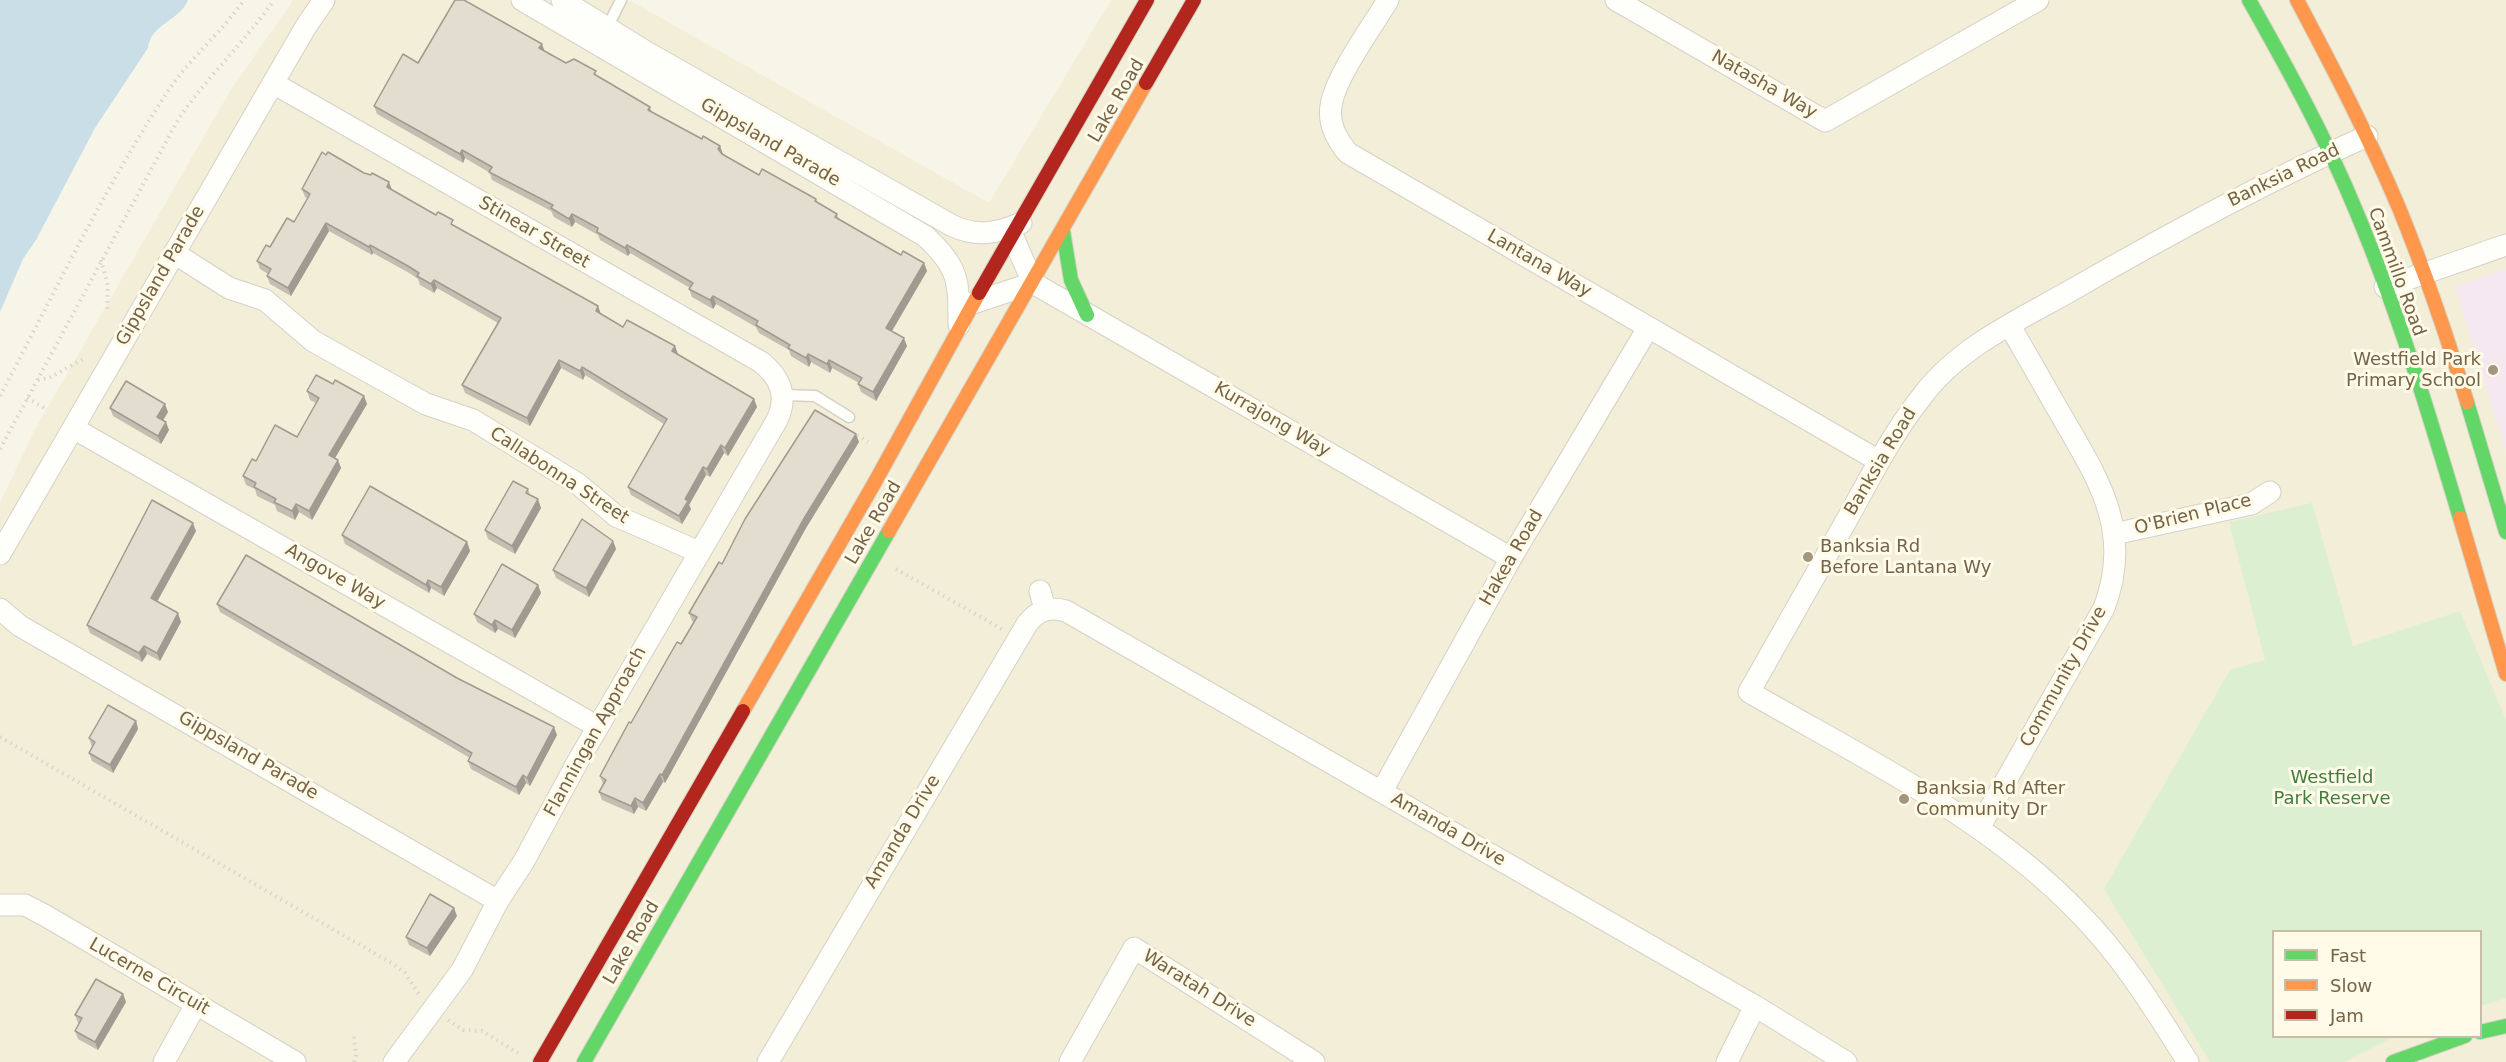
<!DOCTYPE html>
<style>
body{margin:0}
#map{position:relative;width:2506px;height:1062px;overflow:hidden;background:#f7f5e7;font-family:"DejaVu Sans",sans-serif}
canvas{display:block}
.legend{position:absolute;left:2272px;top:930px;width:210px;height:108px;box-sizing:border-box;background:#fffbe8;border:2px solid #c8bea8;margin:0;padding:8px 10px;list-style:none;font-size:18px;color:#756347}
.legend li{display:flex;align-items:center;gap:12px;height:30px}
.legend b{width:30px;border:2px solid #c8bea8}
</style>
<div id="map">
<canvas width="2506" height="1062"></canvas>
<ul class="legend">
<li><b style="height:8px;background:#63d668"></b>Fast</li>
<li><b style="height:8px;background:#ff974d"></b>Slow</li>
<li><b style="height:8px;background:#b3261e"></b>Jam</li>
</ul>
</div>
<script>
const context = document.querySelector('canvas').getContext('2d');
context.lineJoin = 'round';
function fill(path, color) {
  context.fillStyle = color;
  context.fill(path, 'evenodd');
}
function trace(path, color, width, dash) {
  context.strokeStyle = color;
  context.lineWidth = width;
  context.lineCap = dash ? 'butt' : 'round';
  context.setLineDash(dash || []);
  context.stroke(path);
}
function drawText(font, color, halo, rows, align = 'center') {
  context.font = font + ' "DejaVu Sans",sans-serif';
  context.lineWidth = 6;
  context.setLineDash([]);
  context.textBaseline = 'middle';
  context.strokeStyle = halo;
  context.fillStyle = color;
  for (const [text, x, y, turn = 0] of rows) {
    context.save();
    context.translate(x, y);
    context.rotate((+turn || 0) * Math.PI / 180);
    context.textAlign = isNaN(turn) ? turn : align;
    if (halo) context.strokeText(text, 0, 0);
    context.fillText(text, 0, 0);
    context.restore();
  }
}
fill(new Path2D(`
 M293 0H629L989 203 1111 0H2506V1062H0V503L34 431 229 93ZM2274 932H2480V1036H2274Z`), '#f3eed7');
fill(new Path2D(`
 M2506 269V452L2455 287Z`), '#f6e8f1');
fill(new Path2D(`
 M2312 503 2353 646 2460 611 2506 720V998L2481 1006 2480 932H2274V1036L2394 1037 2344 1062H2210L2104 889 2230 670 2265 660 2229 522Z`), '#dcf0d1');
fill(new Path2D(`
 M0 0H188C179 22 151 23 148 48L95 128 36 240 23 259 0 312Z`), '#c9dee7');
const lane = new Path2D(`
 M606 30 621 0
 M783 395 815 396 849 417`);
const street = new Path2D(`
 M522 0 925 236C959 267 959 281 959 325
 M562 0 648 53 951 225C975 237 997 234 1021 223
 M1388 0C1372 27 1335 77 1331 106 1328 124 1337 140 1348 153L1879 461
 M1616 0 1825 121 2038 0
 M273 83 761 362C781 378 788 397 777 420L578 761 524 861 498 901 462 970 394 1062
 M1013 237 1033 283 1511 558
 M174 253 229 288 265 300 313 341 426 404 473 420 578 484 616 516 699 552
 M2385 287 2506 245
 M973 303 1033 283
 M73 428 598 727
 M2114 534 2251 504 2270 492
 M0 554 305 28 324 0
 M1040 591 1045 609
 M0 609 20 626 498 901
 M1382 791 1511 558 1648 328
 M1979 828 2104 608C2132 535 2102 485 2065 422 2047 390 2028 358 2010 326
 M0 905H25L46 916 295 1062
 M164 1062 196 1004
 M768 1062 1027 624C1038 610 1049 606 1066 611L1755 1006 1846 1062
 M1070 1062 1134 948 1314 1062
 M1727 1062 1755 1006
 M2188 1062C2155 1010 2124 959 2081 915 1989 818 1863 758 1749 692 1783 633 1816 573 1850 514 1872 474 1894 431 1923 395 1959 347 2019 320 2070 291 2167 235 2265 182 2367 136`);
const fast = new Path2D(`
 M2249 0C2288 69 2326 138 2356 211 2398 311 2429 414 2460 518
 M1063 231 1071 280 1087 315
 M2467 402 2506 532
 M2480 1032 2506 1026
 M584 1062 889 531
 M2393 1062 2465 1036`);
const slow = new Path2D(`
 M2297 0C2333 68 2369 137 2399 208 2425 272 2447 336 2467 402
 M2460 518 2506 674
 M889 531 1146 83
 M743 711 875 482 979 293`);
const jam = new Path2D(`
 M1146 83 1194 0
 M979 293 1147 0
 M540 1062 743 711`);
trace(lane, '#d6d1c6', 13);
trace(street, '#d6d1c6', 23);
trace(fast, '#d6d2c6', 16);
trace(slow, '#d6d2c6', 16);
trace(jam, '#d6d2c6', 16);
trace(new Path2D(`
 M101 260 108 286 107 312
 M38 380 49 378 85 358
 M0 396C54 294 104 188 168 91 190 58 221 33 244 0
 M27 398 46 409
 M852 432 868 442
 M0 449 179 118C208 76 245 42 274 0
 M896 569 1002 629
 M0 737 393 964 405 973 420 996
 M448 1020 463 1030 482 1031 518 1053
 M354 1037 356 1055 354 1062`), '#dad5cb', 4, [1.5, 4.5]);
trace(lane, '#fefefb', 10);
trace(street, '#fefefb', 21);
trace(fast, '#63d668', 14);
trace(slow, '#ff974d', 14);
trace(jam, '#b3261e', 14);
fill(new Path2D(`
 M545 51 566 63 598 77 650 107 652 112 702 139 720 146 722 154 759 175 816 199 818 203 837 214 839 219 901 255 924 263 927 271 892 331 907 346 876 401 861 392 858 384 859 383 832 368 830 373 811 362 809 367 791 356 789 350 759 333 756 327 716 304 713 309 692 297 689 289 690 288 630 253 628 256 600 240 598 235 575 222 572 227 554 217 551 211 492 180 490 173 465 158 463 163 377 114 374 106 418 63Z
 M302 189 392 191 598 306 601 314 623 327 678 354 754 399 757 407 728 456 724 453 710 477 706 475 689 505 691 509 682 524 631 495 628 487 664 424 585 375 583 380 561 368 530 426 465 393 462 385 498 323 437 288 434 293 420 285 418 279 411 274 373 253 372 255 329 231 291 296 270 284 267 276 268 274 260 269 257 261 294 222 308 199 305 197Z
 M333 384 364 396 367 404 335 458 341 468 312 520 299 512 295 520 277 511 275 505 257 496 255 489 246 485 243 476 297 437 316 403 310 400 307 391Z
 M110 408 168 412 163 421 169 430 161 444 113 416Z
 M859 442 806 528 665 783 663 782 646 811 638 807 634 814 602 800 599 792 603 784 600 776 631 723 694 622 692 621 689 613 722 564Z
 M528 489 530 495 541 508 515 554 488 539 485 530Z
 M196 531 157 602 181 622 160 661 147 654 142 662 90 633 87 625Z
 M342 535 467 542 470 551 444 596 431 588 429 593 345 544Z
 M613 541 616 549 589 597 556 578 553 570Z
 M538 585 541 593 515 638 498 629 495 633 477 622 474 614Z
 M217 604 457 678 557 735 530 786 526 783 519 795 471 769 468 761 470 758 220 612Z
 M136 721 138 729 113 773 92 761 89 753 92 747 89 738Z
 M457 916 430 956 409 945 406 937Z
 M123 994 126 1002 98 1050 78 1039 75 1031 79 1023H78L75 1015Z`), '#c3beb2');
fill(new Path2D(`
 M542 44 545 52 539 48Z
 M720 146 723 154 721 157 718 149Z
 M462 150 465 158 463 163 460 154Z
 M389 182 392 190 387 187Z
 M572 214 575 222 572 227 569 219Z
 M326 223 329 231 291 296 288 288Z
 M370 245 373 253 372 255 369 247Z
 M627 245 630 253 628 256 625 248Z
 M924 263 927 271 889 336 886 328Z
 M434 280 437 288 434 293 431 284Z
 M713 296 716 304 713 309 710 300Z
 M598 306 601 315 596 311Z
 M904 338 907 346 876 401 873 392Z
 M675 346 678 354 675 360 672 351Z
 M808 354 811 362 809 367 806 358Z
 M559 360 561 368 530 426 527 418Z
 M829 360 832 368 830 373 827 364Z
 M582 367 585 375 583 380 580 371Z
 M364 396 367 404 332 463 329 455Z
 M754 399 757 407 728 456 725 448Z
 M165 404 168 412 160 425 157 417Z
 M166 422 169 430 161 444 158 436Z
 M856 434 859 442 806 528 665 783 662 775 803 520Z
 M721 445 724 453 710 477 707 469Z
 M338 460 341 468 312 520 309 511Z
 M703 467 706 475 689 505 691 509 682 524 679 516 685 499Z
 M538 499 541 508 515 554 512 546Z
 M296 504 299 512 295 520 292 511Z
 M193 523 196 531 154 607 151 598Z
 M613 541 616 549 589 597 586 588Z
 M467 542 470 551 444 596 441 587Z
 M428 580 431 588 429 593 426 585Z
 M538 585 541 593 515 638 512 630Z
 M178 613 181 622 160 661 157 653Z
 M495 620 498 629 495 633 492 625Z
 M144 646 147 654 142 662 139 653Z
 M136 721 138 729 113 773 110 765Z
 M554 727 557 735 530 786 527 778Z
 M660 774 663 782 646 811 643 803Z
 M523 775 526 783 519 795 516 787Z
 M635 798 638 807 634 814 631 806Z
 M454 908 457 916 430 956 427 948Z
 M123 994 126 1002 98 1050 95 1042Z`), '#9f9b91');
const building = new Path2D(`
 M455 0H464L542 44 539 48 566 63 574 59 596 71 594 74 650 107 648 110 702 139 703 136 720 146 718 149 722 154 759 175 762 169 816 199 815 201 837 214 835 217 901 255 903 251 924 263 886 328 904 338 873 392 858 384 862 378 829 360 827 364 808 354 806 358 788 348 790 345 756 325 758 321 713 296 710 300 689 289 693 283 627 245 625 248 597 232 598 228 572 214 569 219 551 208 553 205 489 172 492 167 462 150 460 154 374 106 403 54 418 63Z
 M322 152 326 155 328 152 364 173 371 175 372 173 389 182 387 187 436 215 438 212 453 220 451 224 598 306 596 311 623 327 627 320 675 346 672 351 754 399 725 448 721 445 707 469 703 467 685 499 688 501 679 516 628 487 667 419 582 367 580 371 559 360 527 418 462 385 501 318 434 280 431 284 417 276 419 273 408 266 370 245 369 247 326 223 288 288 267 276 271 269 257 261 266 245 270 247 287 218 294 222 310 194 302 189Z
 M316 375 333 384 335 380 364 396 329 455 338 460 309 511 296 504 292 511 274 502 276 499 254 487 256 483 243 476 252 459 256 461 275 425 297 437 319 398 307 391Z
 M126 381 165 404 157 417 166 422 158 436 110 408Z
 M815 410 856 434 803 520 662 775 660 774 643 803 635 798 631 806 599 792 606 780 600 776 629 722 631 723 677 642 681 644 697 617 689 613 719 562 722 564 745 519Z
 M513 481 528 489 526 493 538 499 512 546 485 530Z
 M370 486 467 542 441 587 428 580 426 585 342 535Z
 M152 500 193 523 151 598 178 613 157 653 144 646 139 653 87 625Z
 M582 519 613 541 586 588 553 570Z
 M246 555 457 678 554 727 527 778 523 775 516 787 468 761 472 753 217 604Z
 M502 564 538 585 512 630 495 620 492 625 474 614Z
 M108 705 136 721 110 765 89 753 95 742 89 738Z
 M430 894 454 908 427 948 406 937Z
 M96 979 123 994 95 1042 75 1031 82 1018 75 1015Z`);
fill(building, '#e3ddcf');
trace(building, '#9f9b91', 1.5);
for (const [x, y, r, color] of [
 [2493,370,6,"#a2967f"],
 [1808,557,6,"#a2967f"],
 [1904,799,6,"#a2967f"]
]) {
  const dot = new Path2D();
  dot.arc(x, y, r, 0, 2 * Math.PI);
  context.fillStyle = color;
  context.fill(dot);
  trace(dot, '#fffbe8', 2);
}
drawText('18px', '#756347', '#fffbe8', [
 ["Natasha Way",1764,85,30],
 ["Lake Road",1117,101,-60],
 ["Gippsland Parade",770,143,30],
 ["Banksia Road",2284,176,-26],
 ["Stinear Street",534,233,30],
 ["Lantana Way",1539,264,30],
 ["Cammillo Road",2396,272,70],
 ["Gippsland Parade",161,276,-60],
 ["Kurrajong Way",1272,420,30],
 ["Banksia Road",1881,462,-59],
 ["Callabonna Street",559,476,33],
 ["O'Brien Place",2193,515,-14],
 ["Lake Road",874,523,-60],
 ["Hakea Road",1512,558,-60],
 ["Angove Way",335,577,30],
 ["Community Drive",2064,677,-61],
 ["Flanningan Approach",596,732,-61],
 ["Gippsland Parade",248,756,30],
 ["Amanda Drive",1448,830,30],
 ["Amanda Drive",903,832,-59],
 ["Lake Road",632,943,-60],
 ["Lucerne Circuit",149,977,30],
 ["Waratah Drive",1199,989,32]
]);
drawText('18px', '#756347', '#fffbe8', [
 ["Westfield Park",2481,360,"right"],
 ["Primary School",2481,381,"right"],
 ["Banksia Rd",1820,547],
 ["Before Lantana Wy",1820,568],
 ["Banksia Rd After",1916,789],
 ["Community Dr",1916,810]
], 'left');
drawText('18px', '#427c3e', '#fffbe8', [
 ["Westfield",2332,778],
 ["Park Reserve",2332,799]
]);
</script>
